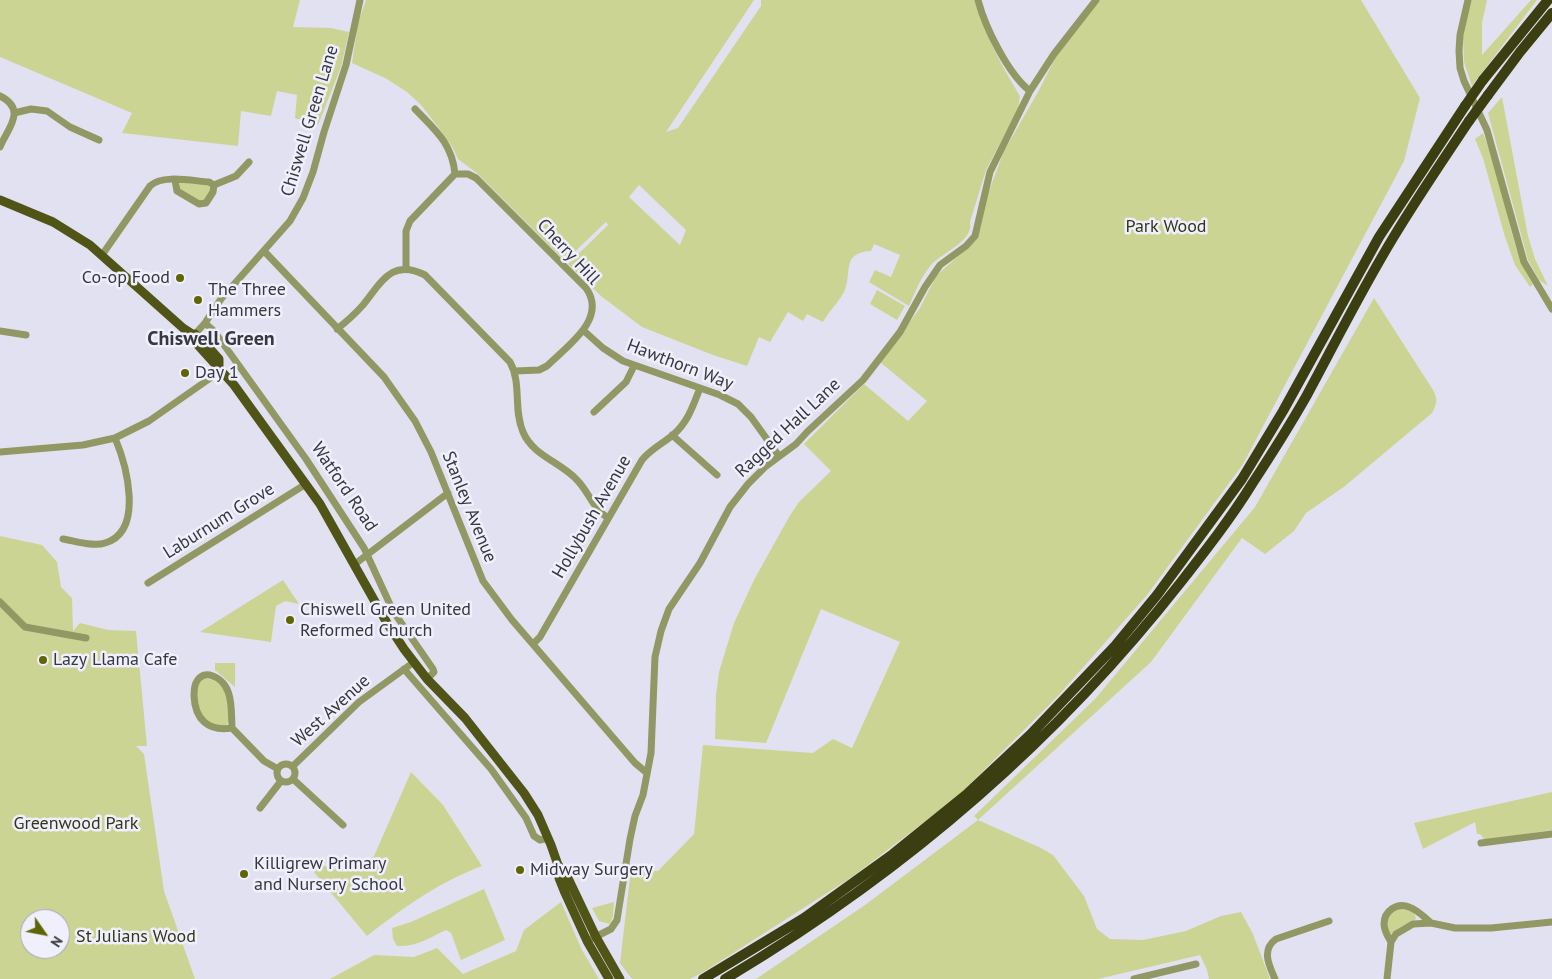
<!DOCTYPE html>
<style>
body{margin:0}
#map{position:relative;width:1552px;height:979px;overflow:hidden;background:#e2e1f1;font-family:"PT Sans",sans-serif}
canvas{display:block}
.north{position:absolute;left:20px;top:909px;width:50px;height:50px;box-sizing:border-box;background:#efeffe;border:1px solid #a5a5b1;border-radius:50%;rotate:123deg;font-size:14px;font-weight:700;line-height:20px;text-align:center;color:#37373d}
.north::after{content:'';display:block;margin:auto;width:18px;height:22px;background:#5f6502;clip-path:polygon(50% 0,100% 100%,50% 72%,0 100%)}
</style>
<div id="map">
<canvas width="1552" height="979"></canvas>
<div class="north">N</div>
</div>
<script>
const context = document.querySelector('canvas').getContext('2d');
context.lineJoin = 'round';
function fill(path, color) {
  context.fillStyle = color;
  context.fill(path, 'evenodd');
}
function trace(path, color, width, dash) {
  context.strokeStyle = color;
  context.lineWidth = width;
  context.lineCap = dash ? 'butt' : 'round';
  context.setLineDash(dash || []);
  context.stroke(path);
}
function drawText(font, color, halo, rows, align = 'center') {
  context.font = font + ' "PT Sans",sans-serif';
  context.lineWidth = 5;
  context.setLineDash([]);
  context.textBaseline = 'middle';
  context.strokeStyle = halo;
  context.fillStyle = color;
  for (const [text, x, y, turn = 0] of rows) {
    context.save();
    context.translate(x, y);
    context.rotate((+turn || 0) * Math.PI / 180);
    context.textAlign = isNaN(turn) ? turn : align;
    if (halo) context.strokeText(text, 0, 0);
    context.fillText(text, 0, 0);
    context.restore();
  }
}
fill(new Path2D(`
 M0 0H300L293 27 331 28 349 32 341 67 318 125 295 118 297 95 277 91 271 116 241 111 238 146 122 133 132 113 0 57Z
 M366 0H754L666 132 678 128 761 6V0H975C985 35 1001 65 1020 96L1018 109 986 170 970 222C974 241 943 252 931 265 921 277 915 292 909 306L869 282 875 270 891 277 900 255 874 244 871 251C840 253 853 273 844 292 838 303 829 311 823 322L807 314 803 321 788 312 770 342 759 337 747 366 713 355 642 327 601 296 568 264 608 225 606 222 565 261 478 174 458 159 453 148 438 127 421 105 407 92 387 79 352 63 358 23ZM639 185 686 230 680 245 629 197Z
 M1093 0H1361L1420 98 1404 161 1243 464 1147 595 1057 697 957 797 852 877 705 971 690 979H632L620 963 631 869 658 871 694 834 703 745 813 753 833 739 852 748 900 642 821 609 766 743 715 739 716 695 719 672 734 623 754 580 789 517 799 502 831 471 804 444 864 384 908 421 927 401 880 362 920 308 936 276 976 240 983 217V207L1004 151 1038 92 1058 53Z
 M1470 0H1487L1482 23V55L1531 0H1537L1472 86 1464 62 1463 37Z
 M1502 97 1528 236 1535 259 1548 286 1539 280 1528 260 1488 113Z
 M1483 133C1490 151 1496 170 1501 189 1510 222 1514 255 1533 284L1530 287 1515 265 1505 237 1483 158 1475 139Z
 M180 182 208 185 211 187V193L201 203 179 190Z
 M877 290 905 306 897 320 870 304Z
 M1374 298 1433 390C1438 399 1437 404 1432 413L1345 486 1306 513 1294 531 1265 554 1242 538 1151 662 978 820 1041 848 1053 855 1084 896 1097 929 1110 939 1143 940 1186 931 1221 916 1241 912 1253 934 1270 979H1209L1207 970 1200 955 1098 979H756L865 905 978 820 974 816 1095 699 1255 507Z
 M0 536 42 545 57 562 61 587 72 598 73 631 80 623 108 630 136 631 147 746H136L144 754 164 891 195 979H0ZM30 919H60V949H30Z
 M283 580 299 604 285 601 276 606 271 642 200 632Z
 M215 663H235V687L215 670Z
 M205 678 216 681 226 691 229 720 226 726 223 727C218 725 211 724 207 721 196 711 191 687 205 678Z
 M411 772 443 805 482 866C439 882 403 908 367 936L303 859 343 872 374 856Z
 M1552 792V830L1485 840 1480 834H1477L1475 822 1423 849 1414 823Z
 M484 889 505 940 461 960 451 933 446 930C429 938 416 947 397 946L393 939 392 928 411 922Z
 M561 902 582 950 599 979H330L374 955 414 957 437 948 463 974 516 951 524 930Z
 M614 902 613 916 610 924 599 921 592 908Z
 M1402 908 1414 912 1416 919 1399 928 1391 935C1382 921 1388 912 1402 908Z`), '#ccd493');
trace(new Path2D(`
 M978 0C985 27 1008 74 1030 91
 M1468 0 1460 35 1459 51 1460 68 1464 81 1487 130 1524 262 1552 309
 M0 96C28 110 7 129 0 147
 M415 109C435 130 452 143 455 174
 M14 113 31 109 47 111 70 127 99 140
 M455 174H468L476 178 586 288C608 319 567 346 547 366L539 370 515 371
 M214 185 236 176 249 162
 M264 251 384 377 415 421 431 452 483 581 512 620 635 763 647 773
 M102 255 150 186C162 174 193 181 209 182L214 185 213 192 206 203 199 204 177 191 175 180
 M406 269V231L410 221 455 174
 M205 323 214 331 306 459 364 548 393 611 433 669 434 672 427 679
 M337 329C346 322 355 314 363 305 381 283 391 258 425 275L510 362C522 384 513 409 523 432 533 456 561 462 577 480 589 492 593 509 608 518
 M583 330 603 348 623 361 720 395 738 404 751 417 779 456
 M0 331 26 335
 M195 334 205 323 221 299 290 221 303 198 313 172 324 132 346 65 360 0
 M594 412 626 382 634 366
 M672 435 717 475
 M0 452 83 445 115 438 149 421 209 379 219 369
 M63 539C75 541 93 547 105 543 145 531 126 464 115 438
 M355 564 448 493
 M148 583 306 484
 M0 602 25 627 86 638
 M533 644 540 637 642 460C651 449 662 444 673 435 688 422 693 406 700 388
 M404 669 491 769 526 818 534 836 540 840 548 838
 M232 728C208 732 195 719 194 696 194 691 194 685 197 681 200 676 205 674 210 675 234 682 231 708 232 728L264 761 278 769
 M277 773a9 9 0 1 1 18 0a9 9 0 1 1-18 0Z
 M293 766 359 702 414 662
 M293 779 343 825
 M260 808 281 781
 M1481 843 1552 834
 M587 941 611 929 617 920 630 839 635 816 643 795 651 753 655 657 661 631 669 609 700 563 730 507 748 484 765 467 796 444 808 431 863 380 900 332 925 287 940 265 966 246 975 236 990 172 1030 91 1054 54 1096 0
 M1391 942C1388 937 1384 931 1384 924 1384 911 1397 902 1409 907 1418 910 1424 917 1431 923
 M1134 979 1196 964
 M1275 979C1269 965 1261 950 1276 939L1329 921
 M1387 979 1391 942 1396 934 1413 924 1431 923 1455 928H1491L1552 922`), '#919863', 7);
trace(new Path2D(`
 M0 200 53 222 90 245 183 328 203 341 219 359V369
 M195 334 196 343 234 385 320 504 387 623 404 649 427 679 465 718 524 793 538 815 551 845 558 865 559 878 565 893 587 941 609 979
 M558 865 566 874 596 937 620 979`), '#505517', 9);
trace(new Path2D(`
 M1483 80 1548 0
 M1488 95 1520 52 1552 13
 M703 979 804 918 893 854 966 795 1030 735 1115 646 1157 595 1242 479 1283 411 1379 237 1465 106
 M725 979C902 874 1054 744 1181 582 1206 550 1231 518 1252 484 1271 455 1290 425 1307 395 1335 343 1362 289 1393 238 1417 198 1443 160 1469 121`), '#3a3e10', 10);
trace(new Path2D(`
 M1465 106 1483 80
 M1469 121 1488 95`), '#3a3e10', 10);
for (const [x, y, r, color] of [
 [180,278,5,"#5f6502"],
 [198,300,5,"#5f6502"],
 [185,373,5,"#5f6502"],
 [290,620,5,"#5f6502"],
 [43,660,5,"#5f6502"],
 [520,870,5,"#5f6502"],
 [244,874,5,"#5f6502"]
]) {
  const dot = new Path2D();
  dot.arc(x, y, r, 0, 2 * Math.PI);
  context.fillStyle = color;
  context.fill(dot);
  trace(dot, '#efeffe', 2);
}
drawText('18px', '#37373d', '#efeffe', [
 ["Chiswell Green Lane",310,121,-73],
 ["Cherry Hill",568,252,47],
 ["Hawthorn Way",680,365,21],
 ["Ragged Hall Lane",788,428,-43],
 ["Watford Road",344,487,56],
 ["Stanley Avenue",469,507,68],
 ["Hollybush Avenue",592,517,-60],
 ["Laburnum Grove",219,521,-32],
 ["West Avenue",331,711,-42]
]);
drawText('18px', '#333714', '#efeffe', [
 ["Park Wood",1166,227],
 ["Greenwood Park",76,824],
 ["St Julians Wood",136,937]
]);
drawText('18px', '#37373d', '#efeffe', [
 ["Co-op Food",170,278,"right"],
 ["The Three",208,290],
 ["Hammers",208,311],
 ["Day 1",195,373],
 ["Chiswell Green United",300,610],
 ["Reformed Church",300,631],
 ["Lazy Llama Cafe",53,660],
 ["Killigrew Primary",254,864],
 ["and Nursery School",254,885],
 ["Midway Surgery",530,870]
], 'left');
drawText('bold 20px', '#37373d', '#efeffe', [
 ["Chiswell Green",211,339]
]);
</script>
